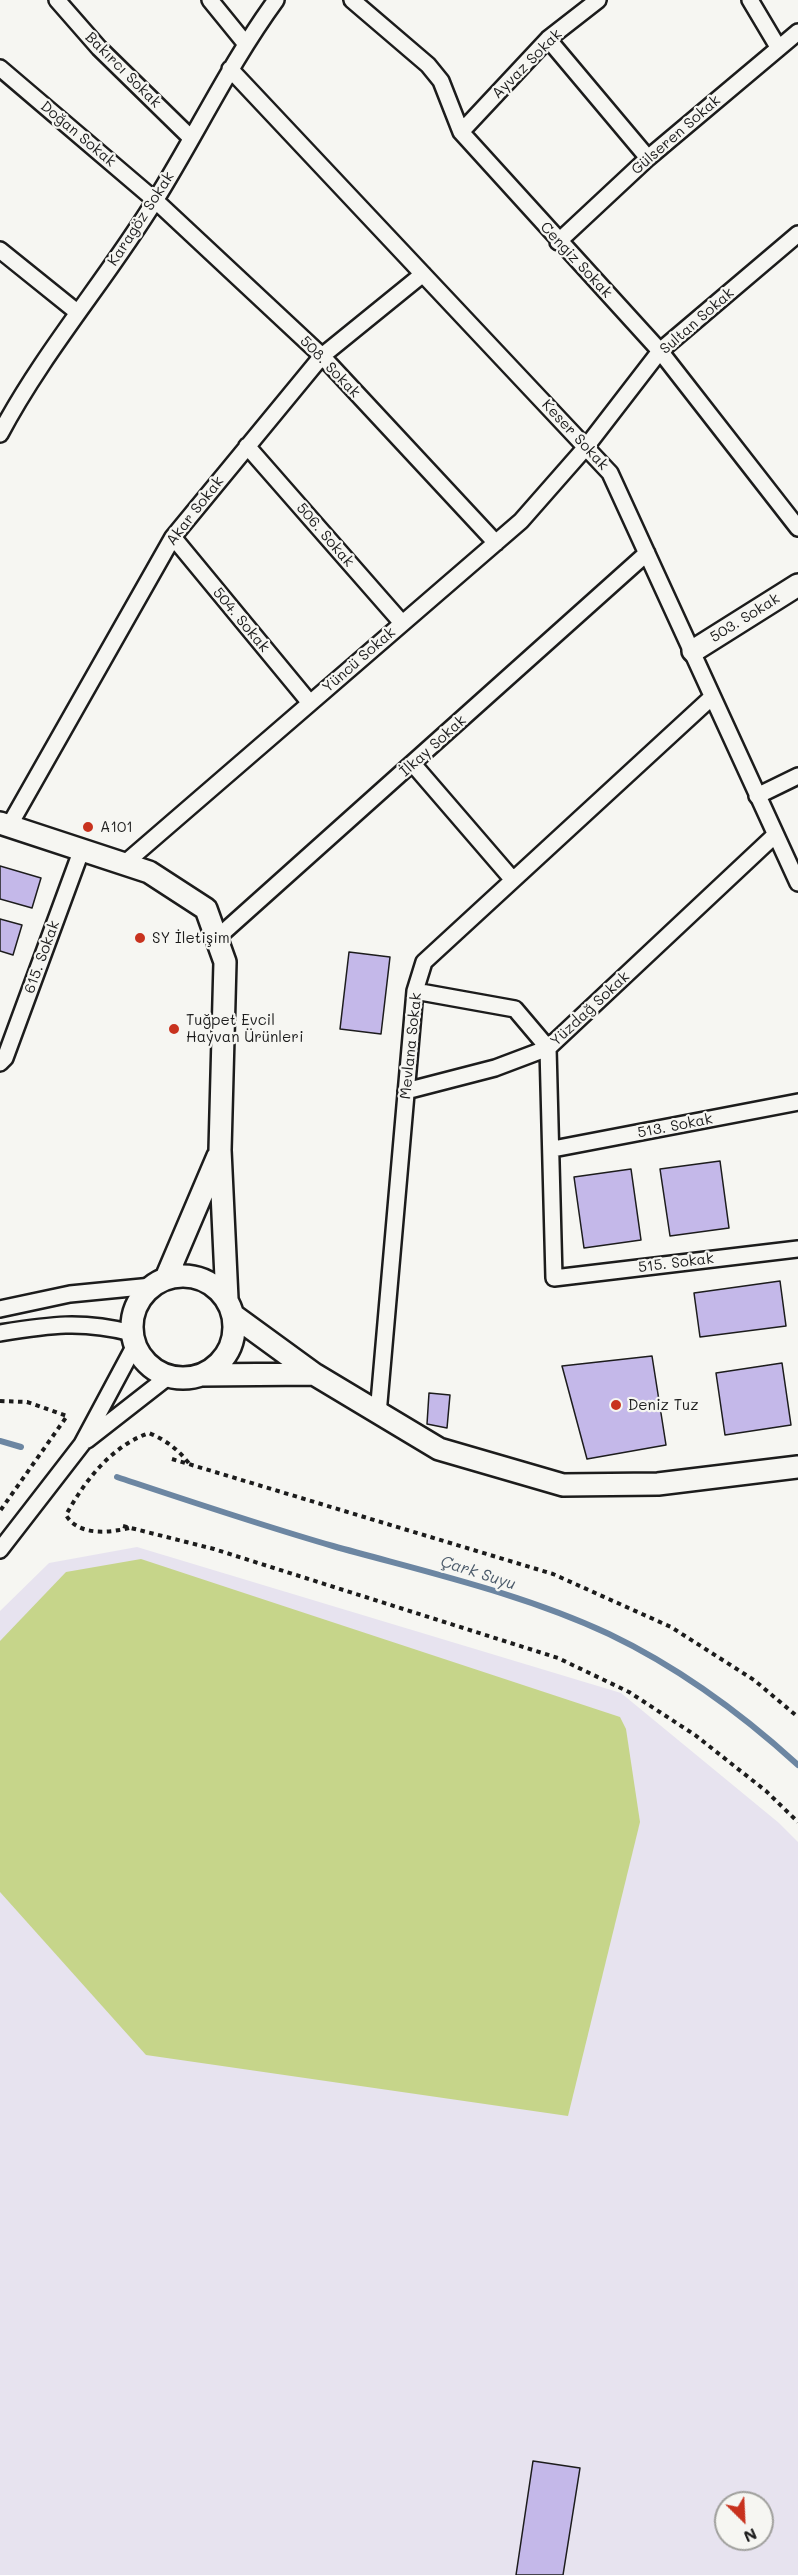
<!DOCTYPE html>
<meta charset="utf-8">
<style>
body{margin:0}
#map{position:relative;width:798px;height:2575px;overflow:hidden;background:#f6f6f2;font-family:Mali,sans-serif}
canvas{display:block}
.north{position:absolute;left:714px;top:2491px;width:60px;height:60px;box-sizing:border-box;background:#f6f6f2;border:2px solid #9f9f9c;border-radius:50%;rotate:156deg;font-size:16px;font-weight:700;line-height:24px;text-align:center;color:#1c1c1c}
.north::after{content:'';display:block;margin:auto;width:21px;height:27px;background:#c8321e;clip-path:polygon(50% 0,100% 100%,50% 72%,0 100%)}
</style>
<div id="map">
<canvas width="798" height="2575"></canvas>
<div class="north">N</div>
</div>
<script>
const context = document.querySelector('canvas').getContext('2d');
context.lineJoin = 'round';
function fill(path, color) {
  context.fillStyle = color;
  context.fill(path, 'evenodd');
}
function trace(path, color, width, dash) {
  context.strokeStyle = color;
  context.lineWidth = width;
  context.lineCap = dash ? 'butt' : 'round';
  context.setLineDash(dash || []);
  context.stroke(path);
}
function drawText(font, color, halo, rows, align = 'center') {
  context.font = font + ' Mali,sans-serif';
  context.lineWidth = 4.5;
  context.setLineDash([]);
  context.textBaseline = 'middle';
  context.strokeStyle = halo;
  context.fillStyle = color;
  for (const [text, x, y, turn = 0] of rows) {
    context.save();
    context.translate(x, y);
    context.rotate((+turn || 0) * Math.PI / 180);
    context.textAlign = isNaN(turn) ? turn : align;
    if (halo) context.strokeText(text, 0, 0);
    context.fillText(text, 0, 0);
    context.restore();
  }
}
fill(new Path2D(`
 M137 1547 621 1693 779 1823 798 1842V2575H0V1611L49 1563ZM726 2503H762V2539H726Z`), '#e7e3ef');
fill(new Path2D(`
 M141 1559 620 1717 626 1729 640 1822 568 2116 146 2055 0 1892V1641L66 1572Z`), '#c6d58a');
trace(new Path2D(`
 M0 1441 21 1447
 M117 1477C189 1501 260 1525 333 1546 426 1572 521 1593 609 1634 678 1667 741 1713 798 1765`), '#6c86a2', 6);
const building = new Path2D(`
 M0 866 41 878 32 908 0 899Z
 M0 919 22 925 13 955 0 951Z
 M349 952 390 957 381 1034 340 1029Z
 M720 1161 729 1228 670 1236 660 1169Z
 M631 1169 641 1240 584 1248 574 1177Z
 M780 1281 786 1326 700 1337 694 1293Z
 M652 1356 666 1445 587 1459 562 1366Z
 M782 1363 791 1425 725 1435 716 1373Z
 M429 1393 450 1395 447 1428 427 1424Z
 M533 2461 580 2468 563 2575H516Z`);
fill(building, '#c4b8e9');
trace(building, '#1c1c1c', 1.5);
const street = new Path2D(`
 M57 0 99 48 191 138
 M210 0 245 43
 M352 0 428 65 441 81 461 132 660 351 798 528
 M750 0 778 47
 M548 39 648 158
 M0 68 156 201 322 356 496 543
 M230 69 610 473 798 883
 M461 132 548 39 598 0
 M558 242 648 158 798 32
 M0 250 77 312
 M0 434C44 351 107 279 156 199 197 133 230 63 276 0
 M247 446 402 623
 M173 537 310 703
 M413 764 513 880
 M757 796 798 776
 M9 826 173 537 322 356 423 274
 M774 836 548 1048 554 1278 798 1249
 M124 864 521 521 586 447 660 351 798 234
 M217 938 647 553
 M0 1063 5 1058 82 849
 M406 1091 495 1068 548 1048 515 1009 415 991
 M553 1149 798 1102
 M0 1309 70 1294 152 1286
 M0 1333C50 1325 81 1320 132 1333
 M378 1414 415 991 424 962 712 697
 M87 1440 169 1376
 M0 1550 82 1444 135 1345`);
const secondary = new Path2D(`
 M693 651 798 585
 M0 823 149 872 206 909 225 962 220 1150 227 1299
 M132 1327a51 51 0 1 1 102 0a51 51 0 1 1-102 0Z
 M166 1278 218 1156
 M233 1315 314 1374 439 1449 563 1485 658 1484 798 1467
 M201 1375 314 1374`);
trace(street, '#1c1c1c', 20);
trace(secondary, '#1c1c1c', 26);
trace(new Path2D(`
 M0 1401 27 1402 67 1416 0 1511
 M172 1459 553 1574 671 1627 754 1680 798 1717
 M123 1526 214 1549 558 1658 629 1692 695 1735 766 1791 798 1822
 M129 1528C109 1533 78 1536 66 1515 84 1482 111 1446 149 1433 166 1440 179 1450 191 1466`), '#1c1c1c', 4, [4.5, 4.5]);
trace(street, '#f6f6f2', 15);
trace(secondary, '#f6f6f2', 21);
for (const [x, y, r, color] of [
 [88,827,6,"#c8321e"],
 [140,938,6,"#c8321e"],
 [174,1029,6,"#c8321e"],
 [616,1405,6,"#c8321e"]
]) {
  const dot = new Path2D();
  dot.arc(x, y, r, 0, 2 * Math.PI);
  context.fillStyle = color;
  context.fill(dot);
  trace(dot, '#f6f6f2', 2);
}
drawText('15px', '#1c1c1c', '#f6f6f2', [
 ["Ayvaz Sokak",527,64,-45],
 ["Bakırcı Sokak",123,70,45],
 ["Doğan Sokak",78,134,40],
 ["Gülseren Sokak",676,135,-41],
 ["Karagöz Sokak",141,219,-57],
 ["Cengiz Sokak",576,260,47],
 ["Sultan Sokak",697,321,-41],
 ["508. Sokak",330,367,46],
 ["Keser Sokak",575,435,47],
 ["Akar Sokak",195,511,-52],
 ["506. Sokak",325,535,49],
 ["503. Sokak",745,618,-32],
 ["504. Sokak",241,620,50],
 ["Yüncü Sokak",359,660,-41],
 ["İlkay Sokak",433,746,-42],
 ["615. Sokak",42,957,-70],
 ["Yüzdağ Sokak",590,1009,-43],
 ["Mevlana Sokak",411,1046,-84],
 ["513. Sokak",675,1126,-11],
 ["515. Sokak",676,1263,-7]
]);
drawText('15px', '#1c1c1c', '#f6f6f2', [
 ["A101",100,827],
 ["SY İletişim",152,938],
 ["Tuğpet Evcil",186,1020],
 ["Hayvan Ürünleri",186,1037],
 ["Deniz Tuz",628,1405]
], 'left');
drawText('italic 16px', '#4b5a6a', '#f6f6f2', [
 ["Çark Suyu",478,1573,18]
]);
</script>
